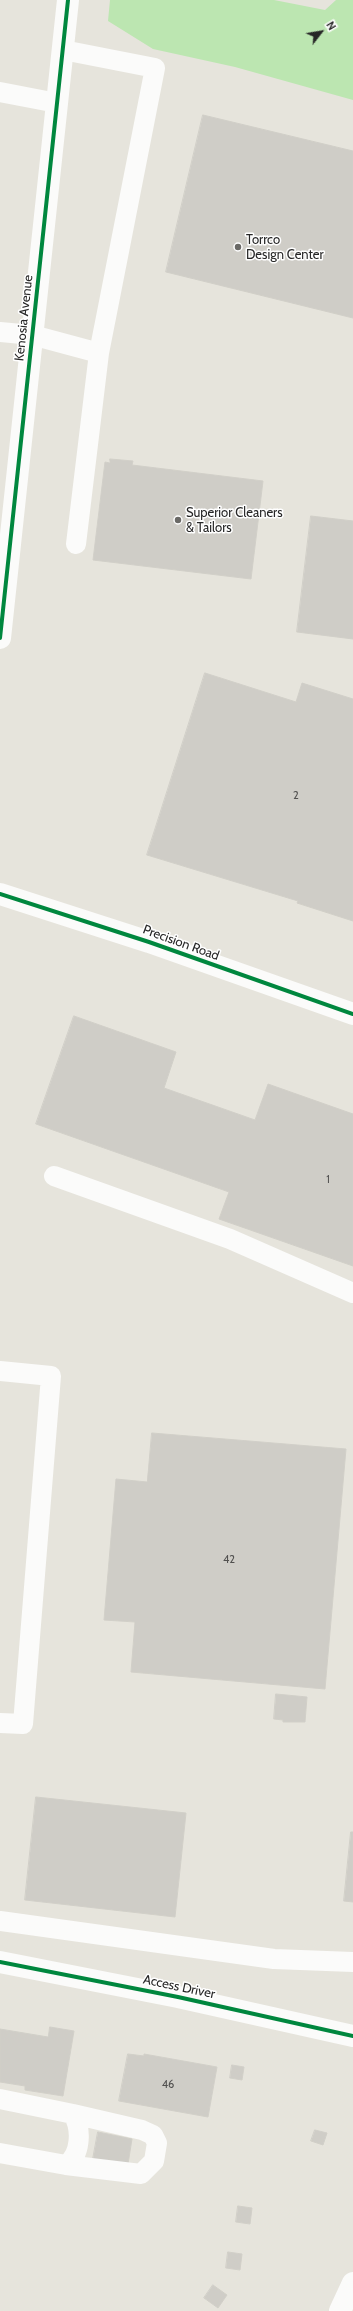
<!DOCTYPE html>
<style>
body{margin:0}
#map{position:relative;width:353px;height:2311px;overflow:hidden;background:#e6e4dc;font-family:Cabin,sans-serif}
canvas{display:block}
.north{position:absolute;left:301px;top:12px;width:40px;height:40px;-webkit-text-stroke:3px #fff;paint-order:stroke;rotate:59deg;font-size:11px;font-weight:700;line-height:16px;text-align:center;color:#272727}
.north::after{content:'';display:block;margin:auto;width:14px;height:18px;background:#272727;clip-path:polygon(50% 0,100% 100%,50% 72%,0 100%)}
</style>
<div id="map">
<canvas width="353" height="2311"></canvas>
<div class="north">N</div>
</div>
<script>
const context = document.querySelector('canvas').getContext('2d');
context.lineJoin = 'round';
function fill(path, color) {
  context.fillStyle = color;
  context.fill(path, 'evenodd');
}
function trace(path, color, width, dash) {
  context.strokeStyle = color;
  context.lineWidth = width;
  context.lineCap = dash ? 'butt' : 'round';
  context.setLineDash(dash || []);
  context.stroke(path);
}
function drawText(font, color, halo, rows, align = 'center') {
  context.font = font + ' Cabin,sans-serif';
  context.lineWidth = 3;
  context.setLineDash([]);
  context.textBaseline = 'middle';
  context.strokeStyle = halo;
  context.fillStyle = color;
  for (const [text, x, y, turn = 0] of rows) {
    context.save();
    context.translate(x, y);
    context.rotate((+turn || 0) * Math.PI / 180);
    context.textAlign = isNaN(turn) ? turn : align;
    if (halo) context.strokeText(text, 0, 0);
    context.fillText(text, 0, 0);
    context.restore();
  }
}
fill(new Path2D(`
 M110 0H274L325 10 336 0H353V100L235 67 153 49 108 21Z`), '#bce6b1');
const building = new Path2D(`
 M203 115 353 151V318L166 272Z
 M110 459 133 461 132 465 263 481 251 579 93 560 105 462 110 463Z
 M311 516 353 521V639L297 632Z
 M205 673 296 702 302 683 353 699V921L297 903 298 901 147 855Z
 M74 1016 176 1052 164 1088 255 1120 268 1084 353 1114V1266L219 1219 229 1192 36 1124Z
 M152 1433 346 1449 325 1689 131 1672 135 1622 104 1620 116 1479 147 1482Z
 M276 1694 307 1697 305 1722H283V1720L274 1719Z
 M36 1797 186 1813 175 1917 25 1900Z
 M351 1832H353V1902L344 1901Z
 M50 2027 74 2031 63 2096 25 2090V2086L0 2082V2029L48 2037Z
 M128 2054 144 2056V2054L217 2067 208 2117 119 2101Z
 M232 2065 244 2067 242 2080 230 2078Z
 M315 2130 327 2133 323 2145 311 2141Z
 M98 2132 132 2139 128 2164 93 2159Z
 M238 2206 252 2208 250 2224 236 2222Z
 M228 2252 242 2254 240 2270 226 2268Z
 M213 2285 227 2295 218 2308 204 2298Z`);
fill(building, '#cfcdc7');
trace(building, '#d1cfc8', 1);
trace(new Path2D(`
 M0 92 57 103
 M0 332 32 335 99 353 155 68 63 50
 M76 544 99 353
 M54 1176 230 1239 353 1293
 M0 1371 51 1376 23 1724 0 1723
 M0 1921 274 1959 353 1962
 M0 2099 73 2114C82 2129 81 2155 66 2165L0 2153
 M66 2165 141 2174 154 2161 157 2143 153 2135 142 2130 73 2114`), '#fbfbfa', 20);
trace(new Path2D(`
 M0 894 149 942 353 1014
 M0 1962 178 1997 353 2036
 M340 2311 353 2283`), '#fbfbfa', 22);
trace(new Path2D(`
 M0 638 68 0`), '#fbfbfa', 22);
trace(new Path2D(`
 M0 638 68 0
 M0 894 149 942 353 1014
 M0 1962 178 1997 353 2036`), '#00873e', 4);
for (const [x, y, r, color] of [
 [238,247,4,"#6a6966"],
 [178,520,4,"#6a6966"]
]) {
  const dot = new Path2D();
  dot.arc(x, y, r, 0, 2 * Math.PI);
  context.fillStyle = color;
  context.fill(dot);
  trace(dot, '#fff', 1.5);
}
drawText('11px', '#525150', null, [
 ["2",296,796],
 ["1",328,1180],
 ["42",229,1560],
 ["46",168,2085]
]);
drawText('13px', '#272727', '#fff', [
 ["Torrco",246,240],
 ["Design Center",246,255],
 ["Superior Cleaners",186,513],
 ["& Tailors",186,528]
], 'left');
drawText('13px', '#272727', '#fff', [
 ["Kenosia Avenue",24,318,-84],
 ["Precision Road",181,943,20],
 ["Access Driver",179,1987,12]
]);
</script>
